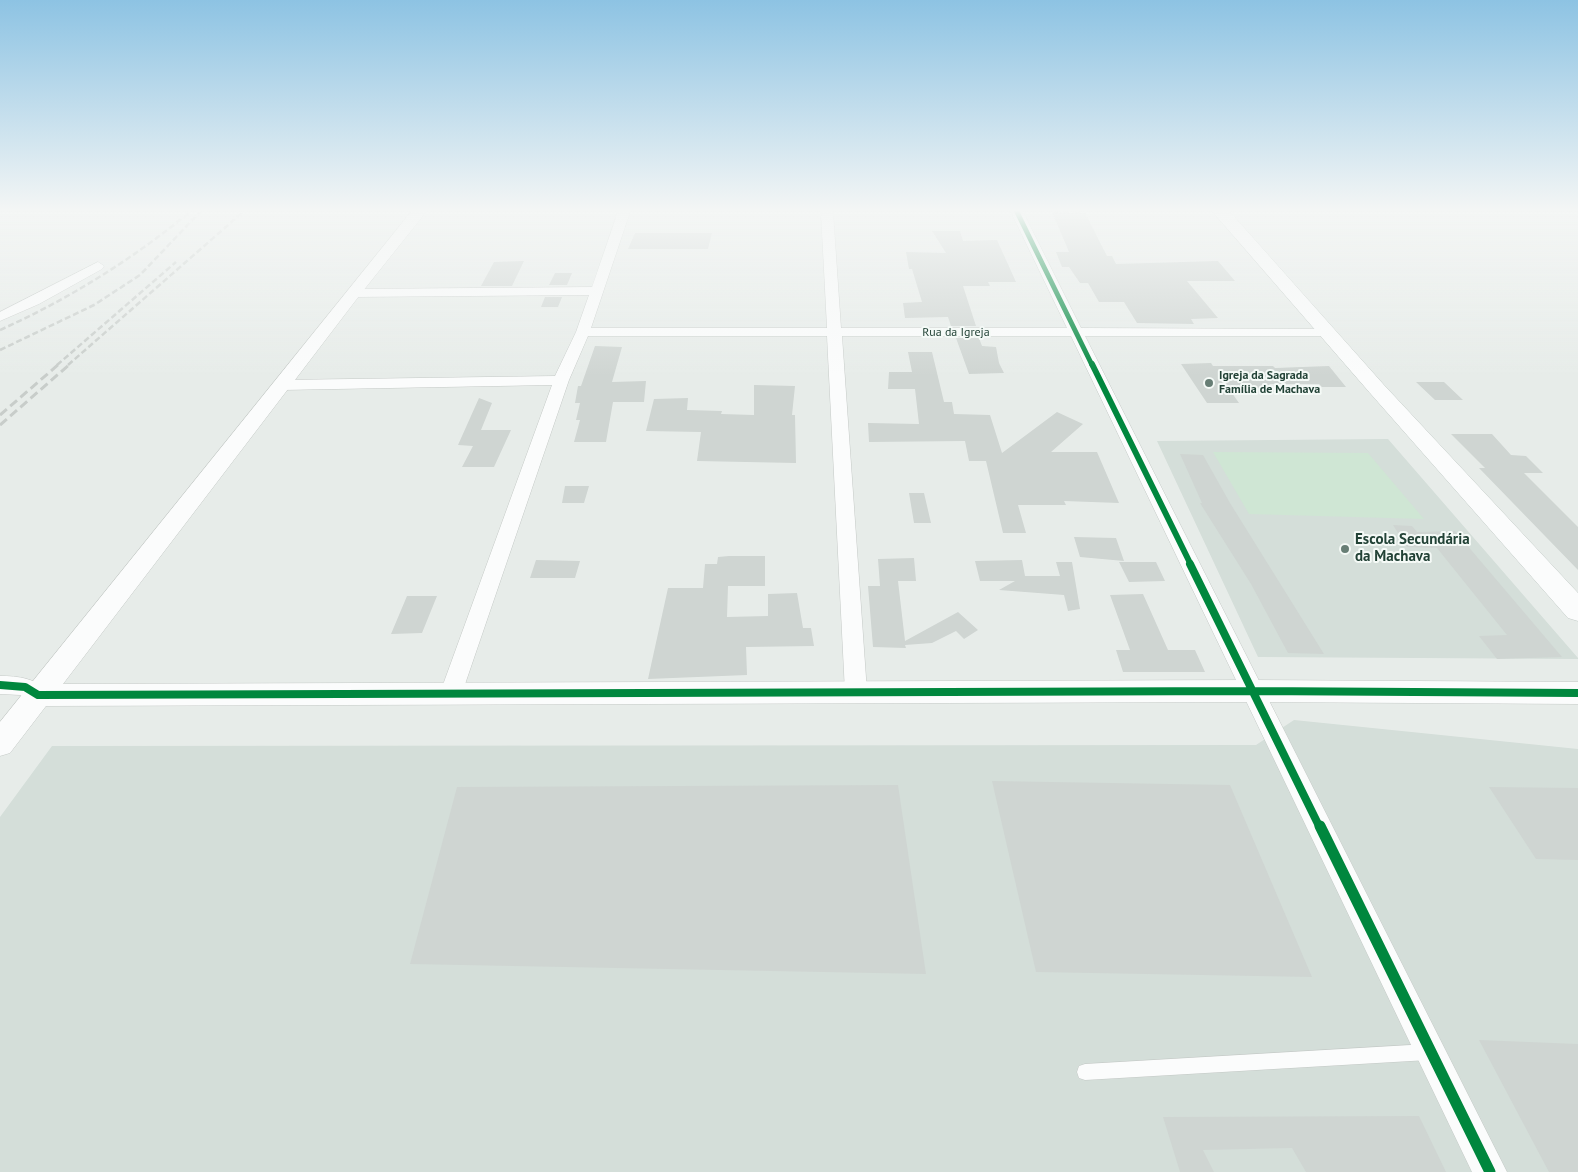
<!DOCTYPE html>
<meta charset="utf-8">
<style>
body{margin:0}
canvas{display:block;background:#e7ece9}
</style>
<canvas width="1578" height="1172"></canvas>
<script>
const context = document.querySelector('canvas').getContext('2d');
context.lineJoin = 'round';
function fill(path, color) {
  context.fillStyle = color;
  context.fill(path, 'evenodd');
}
function trace(path, color, width, dash) {
  context.strokeStyle = color;
  context.lineWidth = width;
  context.lineCap = dash ? 'butt' : 'round';
  context.setLineDash(dash || []);
  context.stroke(path);
}
function drawText(font, color, halo, rows, align = 'center') {
  context.font = font + ' "PT Sans",sans-serif';
  context.lineWidth = 4;
  context.setLineDash([]);
  context.textBaseline = 'middle';
  context.strokeStyle = halo;
  context.fillStyle = color;
  for (const [text, x, y, turn = 0] of rows) {
    context.save();
    context.translate(x, y);
    context.rotate((+turn || 0) * Math.PI / 180);
    context.textAlign = isNaN(turn) ? turn : align;
    if (halo) context.strokeText(text, 0, 0);
    context.fillText(text, 0, 0);
    context.restore();
  }
}
fill(new Path2D(`
 M1388 439 1578 658V659L1258 657 1157 441Z
 M1294 720 1578 749V1172H0V817L52 746 1256 745Z`), '#d4ded9');
fill(new Path2D(`
 M1213 452 1368 453 1424 519 1249 514Z`), '#cfe6d4');
fill(new Path2D(`
 M1052 212 1085 213 1107 256H1112L1116 264 1218 261 1235 281H1187L1218 318 1191 319 1194 324 1137 323 1124 302H1099L1088 283H1080L1069 267H1062L1056 252H1069Z
 M932 231H960L963 241 997 240 1016 282H988L990 286H963L976 326H951L948 317 905 318 903 303 922 302 912 269H909L906 252 946 253Z
 M635 233H712L708 249H628Z
 M524 261 512 286H481L494 262Z
 M555 273H572L567 285H549Z
 M545 297H562L558 307H541Z
 M956 338H979L982 346 996 347 999 363 1004 373 969 374Z
 M595 346 622 347 612 382 646 381 644 402H613L606 442H574L580 420H576L580 403H575L578 386H581Z
 M908 352H932L944 402H952L954 414 990 415 1002 453 1057 412 1083 424 1051 452H1097L1119 503 1064 501 1066 505H1018L1026 533H1003L986 461H969L965 441 869 442 868 423 919 424 915 389H888L889 372H912Z
 M1211 363 1213 366H1273L1275 368 1329 366 1346 387H1322L1319 384H1269L1276 392 1232 393 1239 403H1207L1181 364Z
 M1416 382H1444L1463 400H1435Z
 M754 385 795 386 792 415H795L796 463 697 461 701 432 646 431 654 399 688 398 687 410 722 411 721 414 754 415Z
 M479 398 492 403 481 430H511L494 467H462L473 446 458 445Z
 M1451 434H1492L1511 455 1526 456 1543 473H1524L1578 527V570L1479 468H1485Z
 M1180 454 1203 455 1230 503 1324 654 1288 653 1251 584 1200 503H1202Z
 M565 486H589L584 503H562Z
 M909 493H924L931 523H914Z
 M1393 525 1412 526 1417 532 1455 531 1562 657 1497 659 1479 636 1507 635 1437 548 1407 547Z
 M1074 537 1116 538 1124 561 1080 557Z
 M729 556H765V586H728L727 617 768 616V594L797 593 803 628H811L814 646 746 647 747 675 648 679 668 588H703L705 564H717L718 557Z
 M914 558 916 581H898L905 641 958 612 978 630 964 639 956 631 932 643 905 645 906 648 873 647 868 586H880L878 559Z
 M536 560 580 561 575 578H530Z
 M1022 560 1025 576H1060L1056 562H1072L1080 609 1068 611 1064 595 999 590 1015 581H980L975 561Z
 M1119 562H1156L1165 581 1129 582Z
 M1143 594 1168 650H1195L1205 672H1123L1116 650H1130L1110 595Z
 M407 596H437L422 633 391 634Z
 M992 781 1230 785 1312 977 1036 972Z
 M898 785 926 974 410 964 457 787Z
 M1489 787 1578 788V860L1536 859Z
 M1479 1040 1578 1044V1172H1549Z
 M1419 1116 1446 1172H1306L1292 1148 1203 1150 1214 1172H1180L1163 1117Z`), '#cfd5d2');
const service = new Path2D(`
 M1428 1044 1433 1047 1436 1052 1433 1057 1428 1060 1085 1080 1079 1078 1077 1072 1079 1066 1085 1064Z`);
const minor = new Path2D(`
 M618 212H630L591 328H827L821 212H833L841 328H1067L1011 212H1023L1081 328 1333 329 1335 332 1333 335 1328 336H1085L1507 1172H1472L1071 336H842L867 692 864 698 856 701 848 698 845 692 827 336H588L569 380 462 693 459 699 451 702 443 699 440 693 552 385 282 390 277 388 274 385 277 382 282 380 555 376 576 332 589 295 353 297 346 293 353 289 592 287Z
 M98 262 104 266 102 269 39 304 0 321V312Z
 M0 676C17 676 40 678 49 695L46 701 38 704 20 695 0 694Z`);
const tertiary = new Path2D(`
 M411 212H426L359 296 63 684 1251 680 1578 682V704L1251 702 46 706 10 753 0 756V722Z`);
const secondary = new Path2D(`
 M1213 212H1230L1384 385 1578 593V621L1568 618 1370 393Z`);
trace(service, '#c4c9c6', 1);
trace(minor, '#c4c9c6', 1);
trace(tertiary, '#c4c9c6', 1);
trace(secondary, '#c2cac6', 1);
fill(service, '#fbfcfc');
fill(minor, '#fbfcfc');
fill(tertiary, '#fbfcfc');
fill(secondary, '#fbfcfc');
trace(new Path2D(`
 M0 330C69 299 131 260 190 212
 M0 350 94 305 140 275 200 212
 M57 365 176 262
 M68 365 243 212`), '#c8cdca', 2.5, [6, 3]);
trace(new Path2D(`
 M0 415 59 364
 M0 425 70 364`), '#c8cdca', 3, [9, 4.5]);
trace(new Path2D(`
 M1017 212 1092 365`), '#00873e', 5);
trace(new Path2D(`
 M1092 364 1191 565`), '#00873e', 6);
trace(new Path2D(`
 M1190 564 1320 828
 M0 685 25 687 38 695 1251 691 1578 693`), '#00873e', 8);
trace(new Path2D(`
 M1320 826 1490 1172`), '#00873e', 11);
const sky = context.createLinearGradient(0, 0, 0, 376);
sky.addColorStop(0, '#8dc3e3');
sky.addColorStop(0.56, '#f4f6f5');
sky.addColorStop(1, '#f4f6f500');
context.fillStyle = sky;
context.fillRect(0, 0, 1578, 376);
for (const [x, y, r, color] of [
 [1209,383,5,"#677e75"],
 [1345,549,5,"#677e75"]
]) {
  const dot = new Path2D();
  dot.arc(x, y, r, 0, 2 * Math.PI);
  context.fillStyle = color;
  context.fill(dot);
  trace(dot, '#f5faf7', 2);
}
drawText('12px', '#224236', '#f5faf7', [
 ["Rua da Igreja",956,333]
]);
drawText('bold 12px', '#224236', '#f5faf7', [
 ["Igreja da Sagrada",1219,376],
 ["Família de Machava",1219,390]
], 'left');
drawText('bold 15px', '#224236', '#f5faf7', [
 ["Escola Secundária",1355,540],
 ["da Machava",1355,557]
], 'left');
</script>
